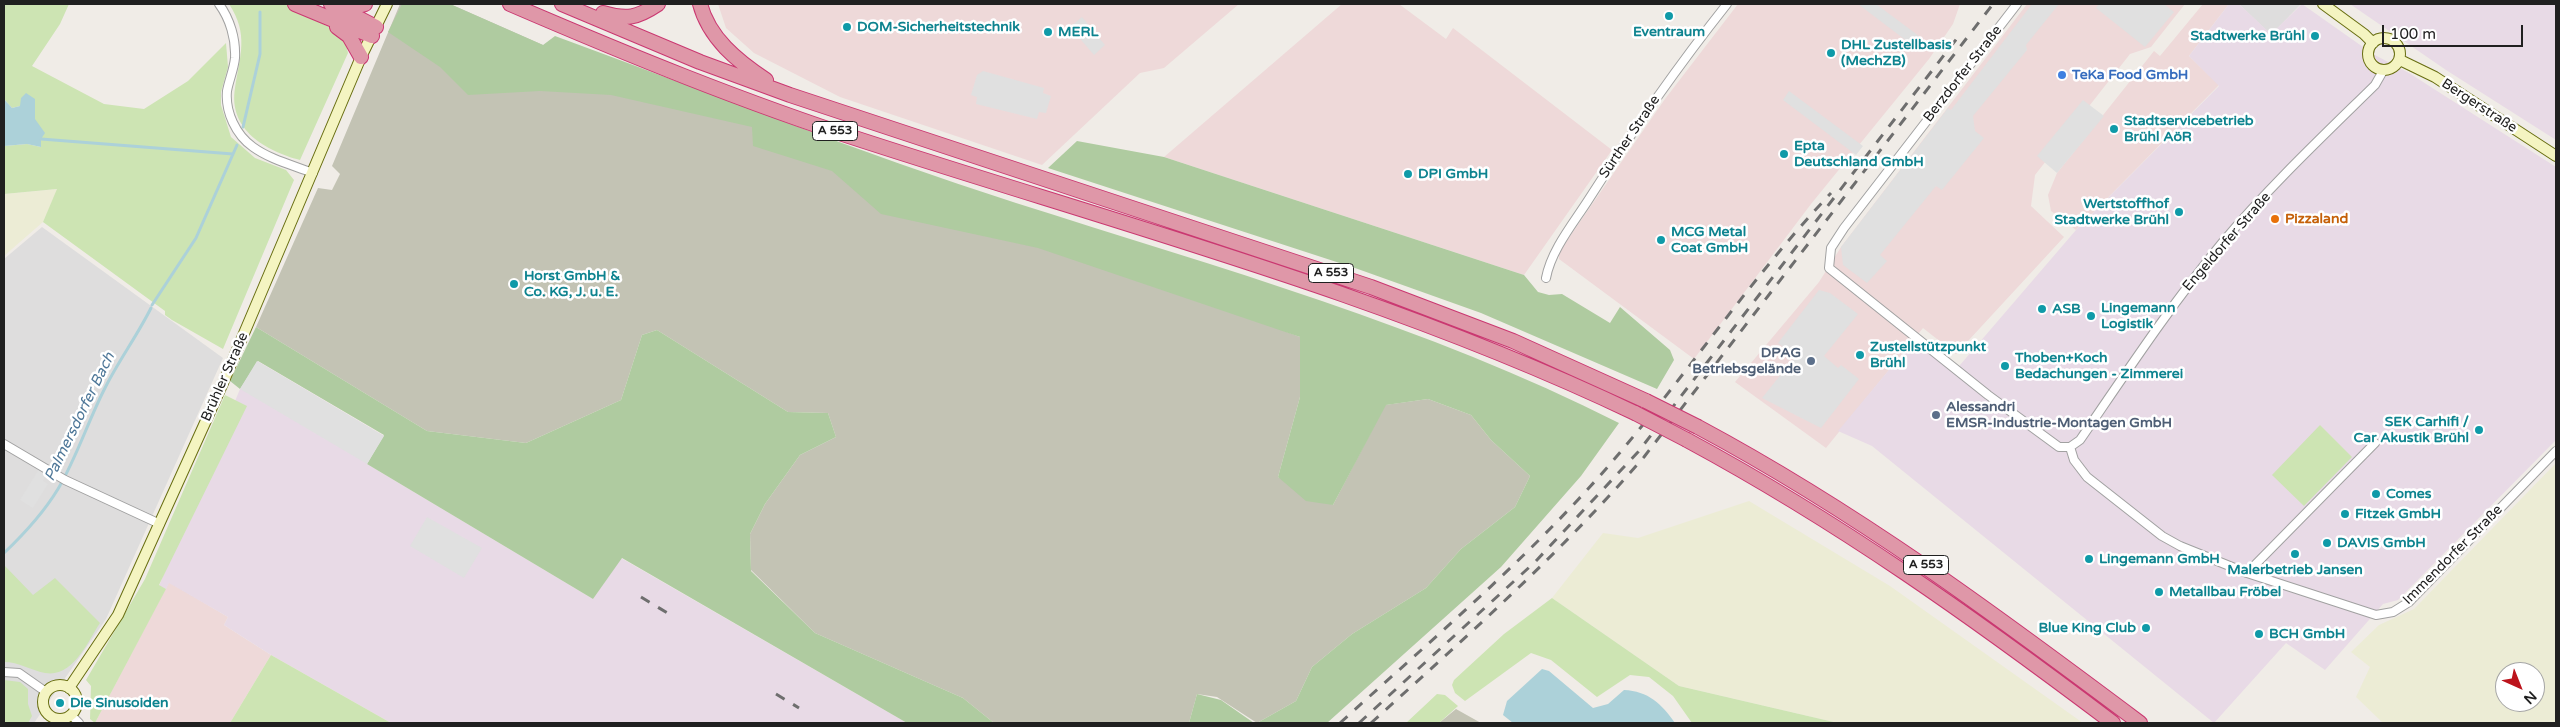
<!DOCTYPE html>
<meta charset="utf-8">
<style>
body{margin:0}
#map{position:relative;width:2560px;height:727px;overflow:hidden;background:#f0ece7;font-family:"Varela Round",sans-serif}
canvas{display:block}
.frame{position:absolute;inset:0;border:5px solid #202020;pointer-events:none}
.north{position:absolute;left:2495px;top:662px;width:50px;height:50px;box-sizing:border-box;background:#fff;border:1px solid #a6a6a6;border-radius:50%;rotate:136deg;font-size:14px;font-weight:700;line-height:20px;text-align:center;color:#202020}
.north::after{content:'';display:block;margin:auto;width:18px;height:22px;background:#bc141c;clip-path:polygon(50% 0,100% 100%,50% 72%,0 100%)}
.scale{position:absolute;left:2382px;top:25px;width:141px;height:22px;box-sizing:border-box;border:2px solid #202020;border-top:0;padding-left:6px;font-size:15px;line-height:18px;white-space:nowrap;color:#202020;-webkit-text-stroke:4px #fff;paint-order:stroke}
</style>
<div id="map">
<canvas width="2560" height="727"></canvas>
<div class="frame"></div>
<div class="north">N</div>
<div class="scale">100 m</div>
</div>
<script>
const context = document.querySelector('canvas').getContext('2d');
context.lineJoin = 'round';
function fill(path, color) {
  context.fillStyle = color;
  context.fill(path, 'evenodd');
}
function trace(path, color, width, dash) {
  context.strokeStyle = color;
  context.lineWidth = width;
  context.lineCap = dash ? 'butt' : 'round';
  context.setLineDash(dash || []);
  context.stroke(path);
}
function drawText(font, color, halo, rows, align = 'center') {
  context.font = font + ' "Varela Round",sans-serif';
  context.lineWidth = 5;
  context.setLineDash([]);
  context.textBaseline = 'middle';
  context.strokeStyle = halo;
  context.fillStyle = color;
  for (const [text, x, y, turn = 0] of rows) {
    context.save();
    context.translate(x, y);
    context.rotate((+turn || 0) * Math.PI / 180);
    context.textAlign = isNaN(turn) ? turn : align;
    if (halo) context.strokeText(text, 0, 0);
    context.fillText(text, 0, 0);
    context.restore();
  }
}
fill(new Path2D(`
 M2239 4H2301L2271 35Z
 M42 227 223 358 106 619 34 723H4V259Z`), '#dedddd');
fill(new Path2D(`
 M718 4H1239L1164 68 1140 73 1042 165 840 97 754 53 726 28Z
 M1342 4H1399L1446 39 1453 28 1612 150 1524 275 1164 157Z
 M1738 4H1960L1953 24 1929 59 1811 204 1694 359 1559 259V252L1665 99Z
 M2027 4H2185L2151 47 2130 54 2035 175 2031 206 2064 237 1956 354 1923 328 1826 448 1735 382 1819 282 1841 247Z
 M2203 4H2229L2189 56 2219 85 2076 230 2051 211 2048 195 2057 173 2154 51 2160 56Z
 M169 582 228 617 224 625 271 655 230 723H95Z`), '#eed9d9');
fill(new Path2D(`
 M2229 4H2239L2271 34 2302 4 2373 54 2409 73 2556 167V440L2398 600 2383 604 2325 670 2286 643 2214 723 1872 446 1838 431 1913 341 1954 372 2076 230 2219 86 2189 56Z
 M2350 4H2556V140L2446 70Z
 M257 361 384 436 367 464 593 599 621 558 907 723H391L271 655 224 625 228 617 169 583 166 589 159 586 240 389Z`), '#e8dae6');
fill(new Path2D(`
 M400 4H450L543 45 1300 337V397L1278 477 1333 505 1385 405 1428 399 1471 415 1491 440 1530 476 1515 507 1461 549 1426 588 1352 634 1312 667 1296 701 1257 723 1217 697 1197 694 1189 723H994L963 698 815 633 751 570 750 534 765 504 800 455 836 437 828 413 788 412 657 330 642 335 621 400 526 443 427 431 256 327 318 188 332 190 340 174 332 166Z
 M1456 709 1481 723H1439Z`), '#c3c3b4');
fill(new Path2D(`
 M58 189 43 222 4 256V194Z
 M2556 463V723H2383L2356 697 2370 667 2351 652 2379 625 2414 609ZM2505 672H2535V702H2505Z
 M1749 501 1890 586 2083 723H1838L1679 686 1552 598 1603 533 1638 538Z`), '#ececd5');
fill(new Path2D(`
 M4 4H69L60 24 32 66 104 104 144 109 188 81 226 43 228 67 221 92V105L231 137 255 158 286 170 294 180 223 349 172 320 165 315V311L43 222 57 189 4 194V146L27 144 41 147 20 106 12 108 4 99Z
 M229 4H285L344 35 348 53 300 160C266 151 228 130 235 88 240 56 249 34 229 4Z
 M225 395 247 406 159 585 166 589 95 723 90 719 91 686 86 680 145 579Z
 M2320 425 2352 457 2304 506 2272 475Z
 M4 565 33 595 55 578 100 623C88 641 73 678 45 673 30 670 19 662 4 662Z
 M1552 598 1679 686 1838 723H1692L1673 696 1649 677 1630 675 1597 697 1551 660 1531 653 1465 701 1455 693 1452 685 1454 680 1504 634Z
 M271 655 391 723H230Z
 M4 680 20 682 28 689V704L32 716 28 723H4Z
 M1437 694 1445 695 1458 706 1439 723H1406Z`), '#cde4b3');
fill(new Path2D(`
 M402 4H450L543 45 555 36C708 92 860 153 1016 203 1220 268 1427 326 1619 423L1581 476 1501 567 1327 723H1257L1296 701 1312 667 1352 634 1426 588 1461 549 1515 507 1530 476 1491 440 1471 415 1428 399 1386 405 1333 505 1306 501 1278 477 1300 397V337L1038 248 881 214 832 171 753 146 752 127 611 95 540 91 468 95 440 67 388 32Z
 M1077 141 1164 157 1524 275 1538 292 1549 295 1562 294 1610 323 1620 307 1670 350 1674 360 1657 389 1481 313 1355 268 1048 168Z
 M256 327 427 431 526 443 621 400 642 335 657 330 788 412 828 413 836 437 800 455 765 504 750 534 751 571 815 633 963 698 994 723H907L622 558 593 599 367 464 384 435 258 361 240 389 230 381Z
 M1197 694 1221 700 1254 723H1189Z`), '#afcba0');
fill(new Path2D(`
 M1858 4H1876L1923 39 1916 48Z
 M2032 4H2059L2026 45 2027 50 1973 116 1975 131 1984 138 1942 190 1936 186 1880 255 1887 261 1867 283 1843 265 1841 247 1948 108 1951 110Z
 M2099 4H2164L2174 12 2145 47 2096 8Z
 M1082 17 1105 45 1094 55 1070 27Z
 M983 71 1044 88 1043 93 1051 96 1046 113 1039 112 1037 119 976 104 977 97 971 95 977 75Z
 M1789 91 1863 146 1856 155 1783 100Z
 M2083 100 2104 116 2057 173 2037 156Z
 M1819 290 1830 293 1858 314 1824 356 1838 368 1841 365 1859 379 1821 428 1762 398 1795 357 1778 343Z
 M257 361 384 436 367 464 240 389Z
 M39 469 47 473 43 481 48 484 33 508 20 500Z
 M427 517 482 548 464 578 410 546Z`), '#e0e0e0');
fill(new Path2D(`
 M26 93 35 99V119L45 133 41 139V147L27 144 4 146V99L12 108 20 106 21 98Z
 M1542 669 1549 671 1593 708 1608 704 1624 690C1648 691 1662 704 1675 723H1513L1503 715 1507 701Z`), '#acd1d9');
trace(new Path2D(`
 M243 127 260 54V12
 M41 139 233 154
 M152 305 196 238 237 145
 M4 553C23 535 44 512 58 489 77 457 88 421 105 388 119 360 137 336 151 308`), '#acd1d9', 3);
const street = new Path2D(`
 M219 4C230 19 236 39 235 58 234 69 229 80 227 91 225 112 236 135 253 147 271 160 293 165 313 173
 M2017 4 1844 228 1831 248 1829 268 1988 395 2059 447H2070L2080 440C2126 373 2170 306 2222 243 2269 187 2323 136 2375 85L2383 71
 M1546 278C1551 251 1572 225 1587 202 1631 133 1677 67 1727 4
 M4 444 65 480 160 524
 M2070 447 2074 460 2087 477 2162 536 2180 546 2247 573 2376 615 2393 612 2409 602 2556 451
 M2247 573 2375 443
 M4 672 19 673 46 692
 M71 715 79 723`);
const secondary = new Path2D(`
 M2323 4 2364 34 2373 43
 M2368 54a16 16 0 1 1 32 0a16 16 0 1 1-32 0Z
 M2400 60 2435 77 2556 156
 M43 702a17 17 0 1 1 34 0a17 17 0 1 1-34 0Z
 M69 688 118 615 223 383 361 57 387 4`);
const highway = new Path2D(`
 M295 4 372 36
 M331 4 376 27
 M510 4C626 54 743 102 864 141 1123 225 1388 295 1635 413
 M562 4 700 62 790 95 1371 287 1513 341 1646 401
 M700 4C709 38 737 61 766 80
 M344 10 365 4
 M603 13C627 20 637 18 658 4
 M337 27 349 36 361 57
 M1698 427C1857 512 1996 615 2140 723
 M1687 440C1841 523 1974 618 2113 723`);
trace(street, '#a1a1a1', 10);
trace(secondary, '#686e10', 12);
trace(highway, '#ca3871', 16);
trace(street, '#fff', 8);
trace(secondary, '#f4f4c1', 10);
trace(highway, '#df97a8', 14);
trace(new Path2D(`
 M641 597 669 614
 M776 694 799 708
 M1340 723C1427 644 1518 567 1597 479 1679 387 1746 283 1831 193
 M1359 723 1535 562 1638 452 1958 37
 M1371 723C1465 638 1560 554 1644 457L1993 4`), '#6e6e6e', 3, [10, 10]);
const highwayBridge = new Path2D(`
 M1646 401 1698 427
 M1635 413 1687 440`);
trace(highwayBridge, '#ca3871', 16, []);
trace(highwayBridge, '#df97a8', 14);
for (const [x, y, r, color] of [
 [1669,16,5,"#0f9aa8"],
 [847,27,5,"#0f9aa8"],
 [1048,32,5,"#0f9aa8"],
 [2315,36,5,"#0f9aa8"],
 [1831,53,5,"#0f9aa8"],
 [2062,75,5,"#3f7fe0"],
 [2114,129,5,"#0f9aa8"],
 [1784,154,5,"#0f9aa8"],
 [1408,174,5,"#0f9aa8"],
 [2179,212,5,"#0f9aa8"],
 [2275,219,5,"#e8710a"],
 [1661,240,5,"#0f9aa8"],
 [514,284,5,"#0f9aa8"],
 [2042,309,5,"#0f9aa8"],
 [2091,316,5,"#0f9aa8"],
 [1860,355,5,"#0f9aa8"],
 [1811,361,5,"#5c6f8a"],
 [2005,366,5,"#0f9aa8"],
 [1936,415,5,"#5c6f8a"],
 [2479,430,5,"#0f9aa8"],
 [2376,494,5,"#0f9aa8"],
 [2345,514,5,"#0f9aa8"],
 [2327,543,5,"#0f9aa8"],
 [2295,554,5,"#0f9aa8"],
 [2089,559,5,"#0f9aa8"],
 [2159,592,5,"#0f9aa8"],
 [2146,628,5,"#0f9aa8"],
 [2259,634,5,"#0f9aa8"],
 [60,703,5,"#0f9aa8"]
]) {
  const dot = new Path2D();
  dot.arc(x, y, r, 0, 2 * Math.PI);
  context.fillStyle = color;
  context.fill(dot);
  trace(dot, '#fff', 2);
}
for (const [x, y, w] of [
 [835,131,45],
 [1331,273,45],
 [1926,565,45]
]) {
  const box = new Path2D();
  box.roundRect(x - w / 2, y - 9.5, w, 19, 4);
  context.fillStyle = '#fff';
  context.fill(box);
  trace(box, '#202020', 1);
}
drawText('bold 12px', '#202020', null, [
 ["A 553",835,131],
 ["A 553",1331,273],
 ["A 553",1926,565]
]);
drawText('bold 14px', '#0d838f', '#fff', [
 ["DOM-Sicherheitstechnik",857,27],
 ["MERL",1058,32],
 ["Eventraum",1669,32,"center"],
 ["Stadtwerke Brühl",2305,36,"right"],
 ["DHL Zustellbasis",1841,45],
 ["(MechZB)",1841,61],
 ["Stadtservicebetrieb",2124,121],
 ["Brühl AöR",2124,137],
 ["Epta",1794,146],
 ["Deutschland GmbH",1794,162],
 ["DPI GmbH",1418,174],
 ["Wertstoffhof",2169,204,"right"],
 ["Stadtwerke Brühl",2169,220,"right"],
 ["MCG Metal",1671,232],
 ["Coat GmbH",1671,248],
 ["Horst GmbH &",524,276],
 ["Co. KG, J. u. E.",524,292],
 ["Lingemann",2101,308],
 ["Logistik",2101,324],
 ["ASB",2052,309],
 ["Zustellstützpunkt",1870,347],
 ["Brühl",1870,363],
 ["Thoben+Koch",2015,358],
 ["Bedachungen - Zimmerei",2015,374],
 ["SEK Carhifi /",2469,422,"right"],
 ["Car Akustik Brühl",2469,438,"right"],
 ["Comes",2386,494],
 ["Fitzek GmbH",2355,514],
 ["DAVIS GmbH",2337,543],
 ["Lingemann GmbH",2099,559],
 ["Malerbetrieb Jansen",2295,570,"center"],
 ["Metallbau Fröbel",2169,592],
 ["Blue King Club",2136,628,"right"],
 ["BCH GmbH",2269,634],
 ["Die Sinusoiden",70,703]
], 'left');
drawText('14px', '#202020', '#fff', [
 ["Berzdorfer Straße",1963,74,-52],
 ["Bergerstraße",2479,106,33],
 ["Sürther Straße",1630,137,-56],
 ["Engeldorfer Straße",2227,242,-49],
 ["Brühler Straße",225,377,-66],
 ["Immendorfer Straße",2453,555,-45]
]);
drawText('bold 14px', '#366cbe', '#fff', [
 ["TeKa Food GmbH",2072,75]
], 'left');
drawText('bold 14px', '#c56008', '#fff', [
 ["Pizzaland",2285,219]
], 'left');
drawText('bold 14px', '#4e5e75', '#fff', [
 ["DPAG",1801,353],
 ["Betriebsgelände",1801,369],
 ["Alessandri",1946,407,"left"],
 ["EMSR-Industrie-Montagen GmbH",1946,423,"left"]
], 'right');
drawText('italic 15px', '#4e7798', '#fff', [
 ["Palmersdorfer Bach",80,417,-64]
]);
</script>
